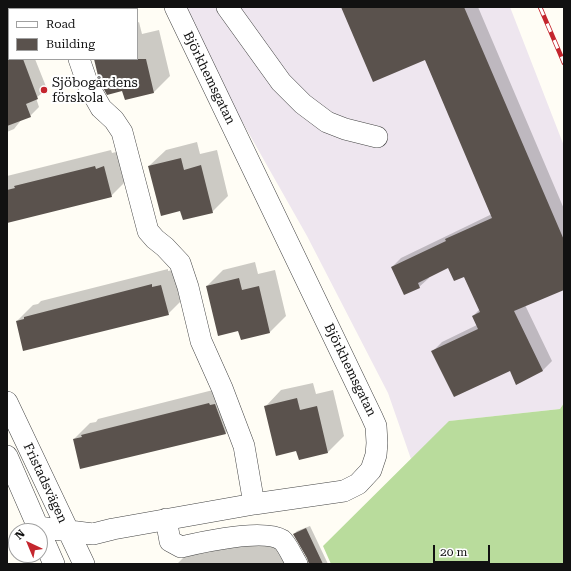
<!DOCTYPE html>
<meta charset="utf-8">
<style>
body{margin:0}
#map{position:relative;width:571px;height:571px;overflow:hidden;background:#fffdf5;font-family:"Roboto Serif",serif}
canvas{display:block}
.frame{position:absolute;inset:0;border:8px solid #111;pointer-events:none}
.legend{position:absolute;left:8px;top:8px;width:130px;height:52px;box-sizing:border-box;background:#fff;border:1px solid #a0a0a0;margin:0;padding:5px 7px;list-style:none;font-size:12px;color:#111}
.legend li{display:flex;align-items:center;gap:8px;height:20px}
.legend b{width:20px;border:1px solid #a0a0a0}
.north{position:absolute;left:8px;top:523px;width:40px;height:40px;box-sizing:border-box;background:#fff;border:1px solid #a0a0a0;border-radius:50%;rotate:316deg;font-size:11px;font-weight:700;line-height:16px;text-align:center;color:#111}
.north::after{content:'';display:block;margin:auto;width:14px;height:18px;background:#c4262e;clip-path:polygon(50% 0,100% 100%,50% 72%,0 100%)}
.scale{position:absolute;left:433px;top:545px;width:57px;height:18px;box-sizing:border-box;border:2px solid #111;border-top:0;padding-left:5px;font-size:12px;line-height:14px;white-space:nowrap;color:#111;-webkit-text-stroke:3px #fff;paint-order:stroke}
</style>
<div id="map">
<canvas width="571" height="571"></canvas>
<div class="frame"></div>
<ul class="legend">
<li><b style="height:5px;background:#fff"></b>Road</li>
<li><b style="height:11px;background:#5a524d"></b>Building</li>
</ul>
<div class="north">N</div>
<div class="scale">20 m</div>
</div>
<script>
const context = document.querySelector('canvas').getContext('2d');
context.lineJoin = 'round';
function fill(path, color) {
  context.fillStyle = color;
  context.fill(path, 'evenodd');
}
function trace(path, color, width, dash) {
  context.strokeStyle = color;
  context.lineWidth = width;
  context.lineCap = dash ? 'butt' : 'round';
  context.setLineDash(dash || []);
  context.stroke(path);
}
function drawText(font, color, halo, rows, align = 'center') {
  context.font = font + ' "Roboto Serif",serif';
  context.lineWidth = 4;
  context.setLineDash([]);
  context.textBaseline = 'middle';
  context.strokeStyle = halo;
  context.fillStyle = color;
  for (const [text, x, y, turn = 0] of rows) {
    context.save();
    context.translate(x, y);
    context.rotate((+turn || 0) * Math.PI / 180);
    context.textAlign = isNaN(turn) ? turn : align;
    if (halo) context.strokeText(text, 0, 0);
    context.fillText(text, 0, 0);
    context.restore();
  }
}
fill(new Path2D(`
 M185 7H510L564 146V403L560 409 450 421 411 459 388 393 307 236 230 100Z`), '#eee6ef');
fill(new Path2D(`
 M564 403V564H331L323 546 449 421 560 409Z`), '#b9dc9c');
fill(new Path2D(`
 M342 7H478L564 209V289L525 305 552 361 543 370 517 383 510 369 433 351 442 342 477 325 473 316 480 309 464 276 449 267 428 276 429 278 419 287 392 267 401 258 492 214 425 59Z
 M139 22 142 34 159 30 170 76 154 92 125 99 123 90 95 59H137V23Z
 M9 37V59H35L47 89 36 98 39 107 30 116 22 119 14 129 7 132V38Z
 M197 142 200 154 217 150 228 196 212 212 181 210 149 166 166 150Z
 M111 150 112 153 120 151 127 180 111 196 7 222V176Z
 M255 262 258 274 275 270 286 316 270 332 241 339 239 330 207 286 223 270Z
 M168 269V271L177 269 184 298 168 314 17 321 33 305 38 304 41 301Z
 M313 383 316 394 333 390 344 436 328 452 300 459 297 450 265 407 281 390Z
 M225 387 242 417 226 433 74 439 90 423 96 422 98 419Z
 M310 526 328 564H310L294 534 297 531Z
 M285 537 287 564H177L187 554Z`), '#0003');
fill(new Path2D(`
 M341 7H464L564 240V290L514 311 543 371 516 385 510 371 454 397 431 351 478 329 472 316 480 312 464 277 454 281 448 268 418 283 420 288 404 295 391 267 446 241 445 239 492 218 425 60 373 82Z
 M7 59H23L38 99 26 104 31 117 7 126Z
 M94 59H146L154 93 125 100 122 91 107 95 99 80Z
 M181 158 184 170 201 165 213 213 183 220 180 211 161 216 148 166Z
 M95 166 96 169 104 166 112 197 7 223V190L15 188 14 186Z
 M239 278 242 290 259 286 270 333 241 340 238 331 218 336 206 286Z
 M152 284V287L161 285 169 315 23 351 16 321 24 319V317Z
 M297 398 300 410 317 406 328 453 299 460 296 451 276 456 264 406Z
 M209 403 210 405 215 404 226 434 80 469 73 439 82 437 81 435Z
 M306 528 323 564H309L307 558 293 534Z`), '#5a524d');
const minor = new Path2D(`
 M61 7 62 9
 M227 7 281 82 303 104 327 122 345 129 377 137
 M27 9 32 7
 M7 18 9 17
 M79 59 88 85 101 108 114 120 122 132 148 231 155 239 165 247 180 263 188 287 201 341 222 388 244 446 254 504
 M7 402 84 564
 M7 456 54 564
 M166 519 170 541 181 547C202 542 264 528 282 540 287 544 293 558 297 564
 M38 527 93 534 113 529 254 504 344 491 358 484 371 470 376 455 377 443 376 426 372 417 175 7`);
trace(minor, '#444', 22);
trace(minor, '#fff', 21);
const rail = new Path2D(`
 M540 7 564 63`);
trace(rail, '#c4262e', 4.5);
trace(rail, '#fff', 3, [9]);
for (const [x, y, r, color] of [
 [44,90,4,"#c4262e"]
]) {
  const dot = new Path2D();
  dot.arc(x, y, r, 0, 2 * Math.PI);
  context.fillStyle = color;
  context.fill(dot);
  trace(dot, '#fff', 1.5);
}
drawText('13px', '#111', '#fff', [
 ["Björkhemsgatan",209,78,64],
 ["Björkhemsgatan",350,370,64],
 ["Fristadsvägen",45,483,65]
]);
drawText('13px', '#111', '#fff', [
 ["Sjöbogårdens",52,83],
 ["förskola",52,98]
], 'left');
</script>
